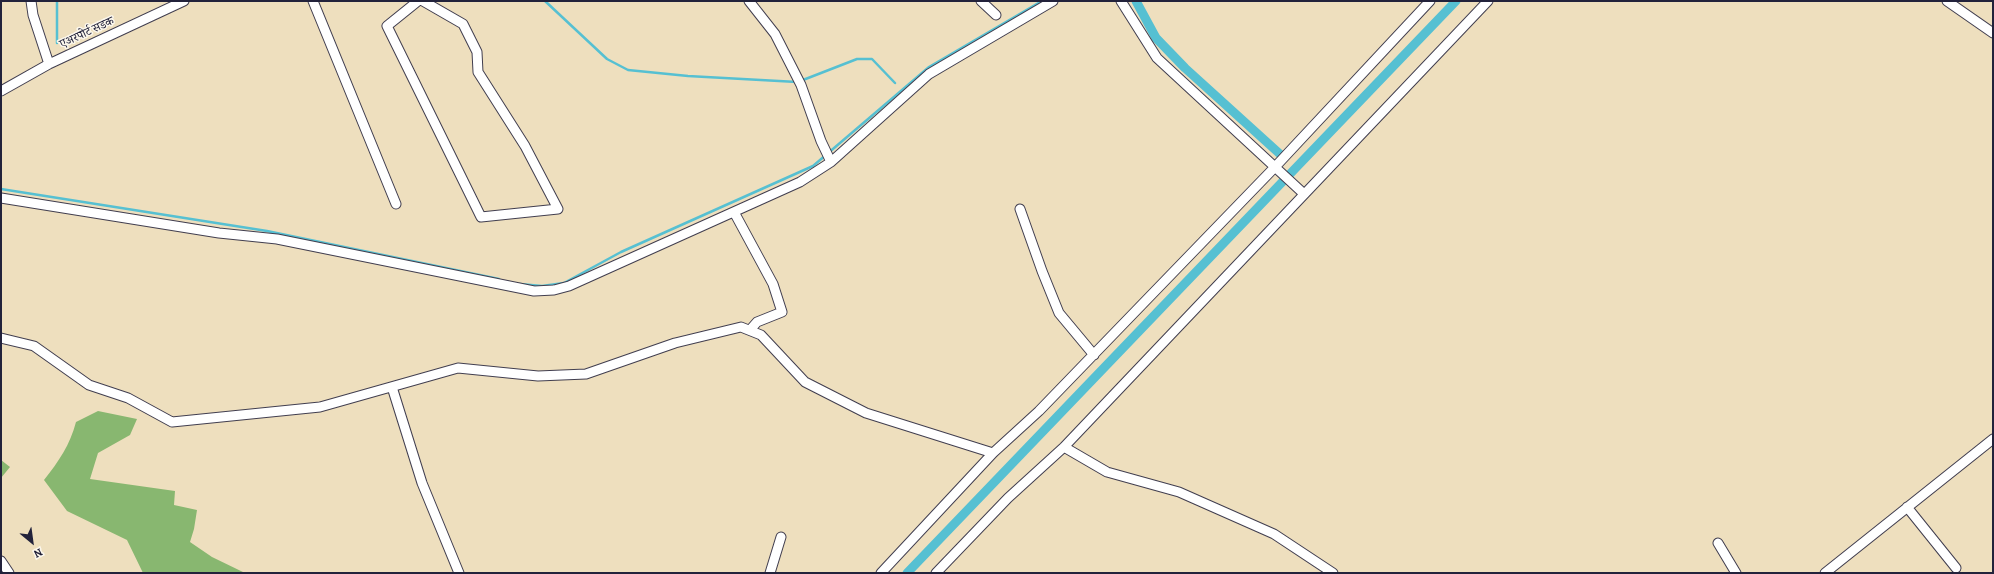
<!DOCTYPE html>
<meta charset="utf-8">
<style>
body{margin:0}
#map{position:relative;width:1994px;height:574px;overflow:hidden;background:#eedfbe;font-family:Alegreya,serif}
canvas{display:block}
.frame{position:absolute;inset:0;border:2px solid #22223b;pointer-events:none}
.north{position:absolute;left:12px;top:522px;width:40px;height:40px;-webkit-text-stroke:3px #fbf7ec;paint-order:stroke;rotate:151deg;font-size:11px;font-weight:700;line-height:16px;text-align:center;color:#22223b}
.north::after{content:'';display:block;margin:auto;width:14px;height:18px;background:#22223b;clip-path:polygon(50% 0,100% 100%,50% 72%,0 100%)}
</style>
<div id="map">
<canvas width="1994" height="574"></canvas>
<div class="frame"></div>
<div class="north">N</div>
</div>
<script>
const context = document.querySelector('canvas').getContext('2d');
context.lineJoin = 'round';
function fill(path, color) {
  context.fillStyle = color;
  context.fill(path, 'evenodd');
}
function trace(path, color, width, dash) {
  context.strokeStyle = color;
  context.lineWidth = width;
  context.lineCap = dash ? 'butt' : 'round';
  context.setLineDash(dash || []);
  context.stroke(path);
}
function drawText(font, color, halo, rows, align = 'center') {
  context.font = font + ' Alegreya,"Noto Serif Devanagari",serif';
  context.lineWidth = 3;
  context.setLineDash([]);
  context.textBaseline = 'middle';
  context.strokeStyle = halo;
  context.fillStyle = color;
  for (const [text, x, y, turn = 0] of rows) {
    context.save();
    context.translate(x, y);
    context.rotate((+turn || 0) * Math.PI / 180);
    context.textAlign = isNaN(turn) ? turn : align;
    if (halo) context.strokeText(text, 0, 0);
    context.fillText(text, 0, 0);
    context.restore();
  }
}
fill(new Path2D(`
 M98 411 137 419 130 435 98 453 90 479 175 491 174 505 197 510 194 529 190 542 212 557 245 573H143L127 540 67 511 44 480C59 461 70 445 76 422Z
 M1 460 10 467 1 478Z`), '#88b770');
trace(new Path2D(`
 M57 1V43
 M545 1 607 59 628 70 688 76 797 82
 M803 80 857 59H872L895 83
 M1 189 267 231 499 279
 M520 284 542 286 564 283 621 252 813 166 929 67 1042 1`), '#56c0d2', 2.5);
trace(new Path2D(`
 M1136 1 1156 38 1185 68 1281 155
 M907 573 1456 1`), '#56c0d2', 9);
const street = new Path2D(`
 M31 1 33 15 49 64
 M313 1 396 204
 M418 1 387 26 481 217 558 209 525 146 478 72 477 52 463 24 423 1
 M749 1 775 34 801 85 821 141 831 162
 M981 1 996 15
 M1121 1 1157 58 1303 193
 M1947 1 1993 33
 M1 91 49 64 184 1
 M1 198 219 233 277 239 534 291 554 290 569 286 800 182 831 162 929 74 1053 1
 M1020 209 1042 271 1059 313 1094 355
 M734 212 773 284 782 312 757 322 750 330
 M1 338 34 346 89 385 128 398 172 422 320 407 458 368 538 376 586 374 675 343 741 327 761 335 805 382 866 413 993 453
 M392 387 422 483 459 573
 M1064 447 1107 472 1179 492 1274 534 1333 573
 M1907 507 1956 568
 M1718 543 1736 573
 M1 561 9 573
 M770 573 781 537
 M881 573 993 453 1039 411 1275 167 1430 1
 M936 573 1008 498 1064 447 1488 1
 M1825 573 1993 439`);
trace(street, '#413e4f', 11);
trace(street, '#fff', 9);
drawText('12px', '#22223b', '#fbf7ec', [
 ["एअरपोर्ट सडक",87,33,-25]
]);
</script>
